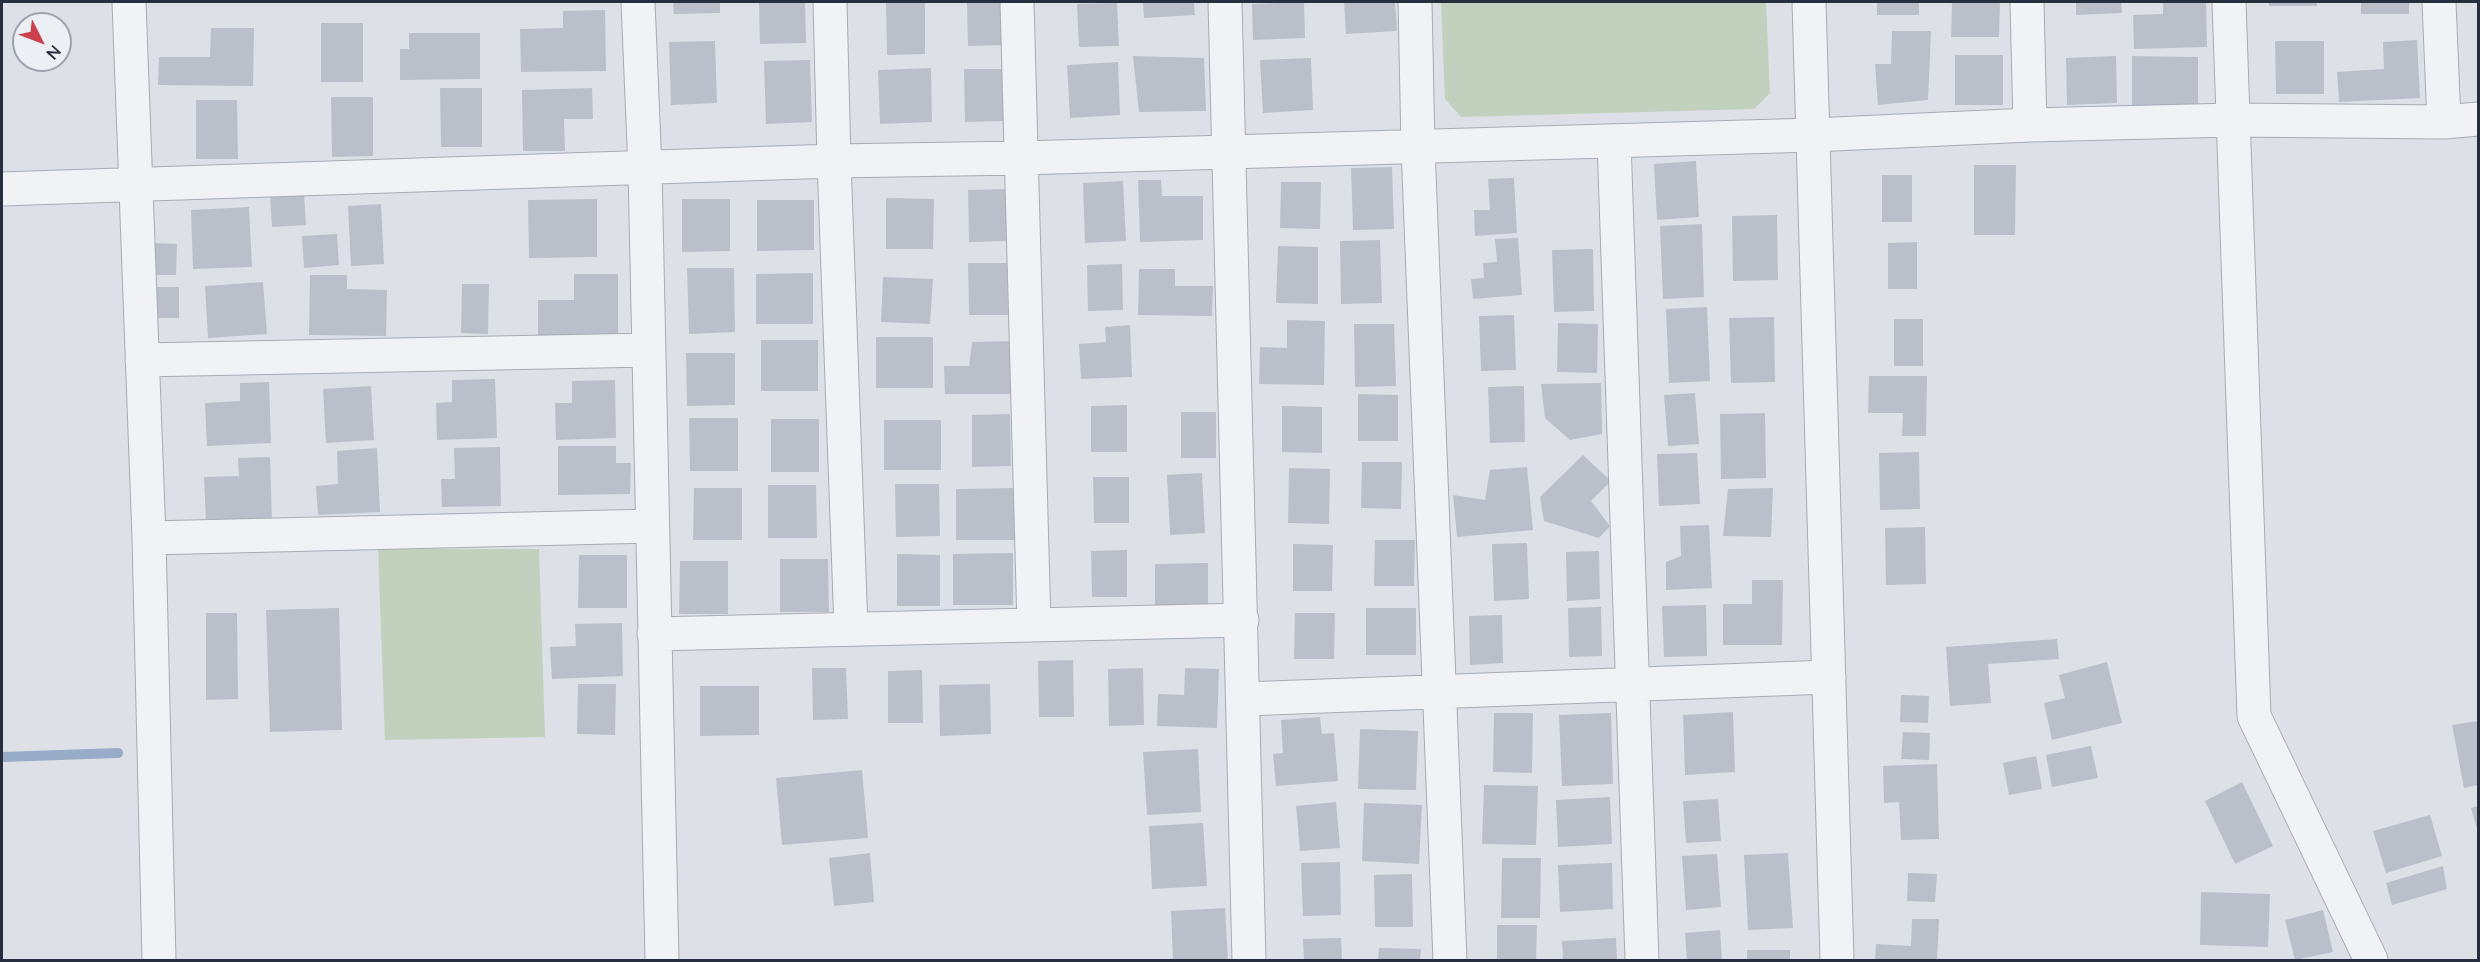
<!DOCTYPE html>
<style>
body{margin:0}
#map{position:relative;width:2480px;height:962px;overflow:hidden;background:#dde1e7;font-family:Lato,sans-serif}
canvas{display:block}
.frame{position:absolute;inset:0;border:3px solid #272e3e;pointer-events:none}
.north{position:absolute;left:12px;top:12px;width:60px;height:60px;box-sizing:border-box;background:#ecf0f5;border:2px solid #9da2ac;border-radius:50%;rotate:132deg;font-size:16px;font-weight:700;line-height:24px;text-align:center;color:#272e3e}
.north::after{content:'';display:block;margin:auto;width:21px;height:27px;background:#cd414f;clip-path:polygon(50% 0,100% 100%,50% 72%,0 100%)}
</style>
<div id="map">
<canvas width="2480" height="962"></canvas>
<div class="frame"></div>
<div class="north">N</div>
</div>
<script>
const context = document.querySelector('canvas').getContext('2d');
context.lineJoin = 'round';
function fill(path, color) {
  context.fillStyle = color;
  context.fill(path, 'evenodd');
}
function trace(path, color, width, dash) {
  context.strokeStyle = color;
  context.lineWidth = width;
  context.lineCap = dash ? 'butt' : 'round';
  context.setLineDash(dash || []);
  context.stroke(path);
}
fill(new Path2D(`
 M1441 2H1766L1770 93 1754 109 1461 117 1445 99Z
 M378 549H539L545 737 385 740Z`), '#c2d1be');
trace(new Path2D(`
 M2 757 118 753`), '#98acc7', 10);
fill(new Path2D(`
 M673 2H720V13L674 14Z
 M759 2H805L806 43 760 44Z
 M925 2V54L887 55 886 3Z
 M967 2H1005L1006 45 968 46Z
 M1143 2H1194L1195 15 1144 18Z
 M1304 2 1305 38 1253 40 1252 4Z
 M1344 2H1395L1397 31 1346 34Z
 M1877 2H1919V15H1877Z
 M1952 2H2000L1999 37H1951Z
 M2076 2H2121L2122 13 2076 15Z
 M2163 2H2206L2207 47 2134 49 2133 15 2163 14Z
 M2269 2H2317V6H2269Z
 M2361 2H2409V14H2361Z
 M1117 3 1119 46 1079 47 1077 4Z
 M605 10 606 71 521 72 520 29 563 28V11Z
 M321 23H363V82H321Z
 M211 28H254L253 86 158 85 159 57H210Z
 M1892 31H1931L1928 100 1878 105 1875 64H1891Z
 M409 33H480V79L400 80V49H409Z
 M2417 40 2420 98 2339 102 2337 72 2384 69 2383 42Z
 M715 41 717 103 671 105 669 42Z
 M2275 41H2324V94H2276Z
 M1955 55H2003V105H1955Z
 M1133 56 1204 58 1206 111 1139 112Z
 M2116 56 2117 103 2067 105 2066 58Z
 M2132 56 2198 57V105H2132Z
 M1311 58 1313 110 1263 113 1260 60Z
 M810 60 812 122 766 124 764 61Z
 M1118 62 1120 115 1070 118 1067 65Z
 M931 68 932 122 880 124 878 70Z
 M964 69H1003L1004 121 965 122Z
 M440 88H482V147H441Z
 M592 88 593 119H564L565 151H523L522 90Z
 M331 97H373V156L332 157Z
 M196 100H237L238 159H196Z
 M1696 161 1699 217 1657 220 1654 164Z
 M1974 165H2016L2015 235H1974Z
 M1392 167 1394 229 1353 230 1351 168Z
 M1882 175H1912V222H1882Z
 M1514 178 1517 233 1475 236 1474 210H1490L1488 179Z
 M1138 180H1161L1162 196H1203V240L1140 242Z
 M1123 181 1126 241 1085 243 1083 183Z
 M1281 182H1321L1320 229 1280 228Z
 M1006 189 1008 241 969 242 968 190Z
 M304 193 306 225 272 227 270 195Z
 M886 198 934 199 933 249H886Z
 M597 199V257L529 258 528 200Z
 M682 199H730V251L682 252Z
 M757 200H814V250L757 251Z
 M381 204 384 264 351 266 348 206Z
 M249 207 252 267 193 269 191 210Z
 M1777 215 1778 280 1733 281 1732 216Z
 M1702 224 1704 297 1663 299 1660 226Z
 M337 234 339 265 304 268 302 236Z
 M1518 238 1522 295 1473 299 1471 279 1484 278 1483 263 1497 262 1495 239Z
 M1380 240 1382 303 1341 304 1340 241Z
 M1917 242V289H1888V243Z
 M152 243 177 244 176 275H151Z
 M1278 246 1318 247V304L1276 303Z
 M1593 249 1594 311 1554 312 1552 250Z
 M968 263H1007L1008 315H969Z
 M1122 264 1123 310 1088 311 1087 265Z
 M687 268H734L735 332 689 334Z
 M1139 269H1175V286H1213L1212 316 1138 315Z
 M813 273V324H756V274Z
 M574 274H618V335H538V300H574Z
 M310 275H347V289L387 290 386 336 309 335Z
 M883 277 933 279 930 324 881 322Z
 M263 282 267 334 208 338 205 286Z
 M462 284H489L488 334 461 333Z
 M155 287H179V318H153Z
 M1707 307 1710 381 1669 383 1666 309Z
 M1514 315 1516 370 1481 371 1479 316Z
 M1774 317 1775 382 1731 383 1729 318Z
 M1894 319H1923V366H1894Z
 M1287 320 1325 321 1324 385 1259 384 1260 347 1287 348Z
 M1558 323 1598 324 1597 373 1557 372Z
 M1354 324H1394L1396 386 1355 387Z
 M1130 325 1132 377 1081 379 1079 344 1106 342 1105 327Z
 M876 337H933V388H876Z
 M761 340H818V391H761Z
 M1010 341 1011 394H945L944 366H969L972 342Z
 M686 353H735V405L687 406Z
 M1869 376H1927L1926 436H1902L1903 413H1868Z
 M495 379 497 438 437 440 436 403 452 402V380Z
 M615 380 616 438 556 440 555 403H572V381Z
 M269 382 271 443 207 446 205 403 240 401V383Z
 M1601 383 1602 434 1570 440 1545 418 1541 384Z
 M371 386 374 440 326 443 323 389Z
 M1524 386 1525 442 1490 443 1488 387Z
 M1695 393 1699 444 1668 446 1664 395Z
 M1358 394 1398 395V441H1358Z
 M1127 405V452H1091V406Z
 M1282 406 1322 407V453L1282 452Z
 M1181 412H1216V458H1181Z
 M1765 413 1766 478 1721 479 1720 414Z
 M1010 414 1011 466 972 467V415Z
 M689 418H738V471H690Z
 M771 419H819V472H771Z
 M884 420H941V470H884Z
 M558 446H616V463H631L630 494 558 495Z
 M500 447 501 506 442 507 441 479H455L454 448Z
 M377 448 380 512 318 515 316 486 338 484 337 451Z
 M1919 452 1920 509 1880 510 1879 453Z
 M1697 453 1700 504 1659 506 1657 454Z
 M1583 455 1611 481 1591 501 1610 526 1599 538 1544 521 1540 497Z
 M270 457 272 520 206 522 204 477 239 476 238 458Z
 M1362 462H1402L1401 509 1361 508Z
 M1527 467 1533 530 1457 537 1453 495 1485 500 1490 470Z
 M1289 468 1330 469 1329 524 1288 523Z
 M1202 473 1205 533 1170 535 1167 475Z
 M1093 477H1129V523H1094Z
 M895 484H939L940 536 896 537Z
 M768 485H816L817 538H768Z
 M694 488H742V540H693Z
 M1016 488V540H956V489Z
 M1773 488 1771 537 1723 536 1728 489Z
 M1709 525 1712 588 1666 590V562L1681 556 1680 526Z
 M1925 527 1926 584 1886 585 1885 528Z
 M1375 540H1415L1414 586H1374Z
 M1527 543 1529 599 1494 601 1492 544Z
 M1293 544 1333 545 1332 591H1293Z
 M1127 550V597H1092L1091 551Z
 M1599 551 1600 599 1567 601 1566 552Z
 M1013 553V605H953V554Z
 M897 554 940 555V606H897Z
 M579 555H627V608H578Z
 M780 559H828L829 612H780Z
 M680 561H728V614H679Z
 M1208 563V607H1155V564Z
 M1752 580H1783L1782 645H1723V604H1752Z
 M1706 605 1707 656 1664 657 1662 606Z
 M1601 607 1602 656 1569 657 1568 608Z
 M339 608 342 730 270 732 266 610Z
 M1366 608H1416V655H1366Z
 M206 613H237L238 699 206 700Z
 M1295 613H1335L1334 659H1294Z
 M1502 615 1503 663 1470 665 1469 616Z
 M622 623 623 676 552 679 550 647 576 646 575 624Z
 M2057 639 2059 659 1988 664 1991 703 1950 706 1946 647Z
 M1073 660 1074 717H1039L1038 661Z
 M2107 662 2122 723 2052 740 2044 703 2065 698 2059 675Z
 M812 668H846L848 719 813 720Z
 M1143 668 1144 725 1109 726 1108 669Z
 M1185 668 1219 669 1217 728 1157 726 1158 694 1184 695Z
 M922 670 923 723H888V671Z
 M578 684H616L615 735 577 734Z
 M990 684 991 734 940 736 939 685Z
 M700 686H759V735L700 736Z
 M1901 695 1929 696 1928 723 1900 722Z
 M1733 712 1735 772 1685 775 1683 715Z
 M1494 713H1533L1532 773 1493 772Z
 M1611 713 1613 784 1562 786 1559 715Z
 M1320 717 1322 734 1334 733 1338 781 1276 786 1273 754 1283 753 1281 720Z
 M2478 721V785L2464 788 2452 725Z
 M1360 729 1418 731 1416 790 1358 789Z
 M1903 732 1930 733 1929 760 1901 759Z
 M2091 746 2098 778 2052 787 2046 755Z
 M1198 749 1201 812 1147 815 1143 752Z
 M2036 756 2042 789 2009 795 2003 763Z
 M1937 764 1939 839 1901 840 1899 802 1884 803 1883 766Z
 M862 770 868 838 782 845 776 778Z
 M2242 782 2273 846 2235 864 2205 801Z
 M1484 785 1538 786 1536 845 1482 844Z
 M1610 797 1612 844 1558 847 1556 800Z
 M1718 799 1721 841 1686 843 1683 801Z
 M1336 802 1340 848 1300 851 1296 806Z
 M1364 803 1422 805 1419 864 1362 861Z
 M2478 806V832L2471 808Z
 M2430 815 2442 856 2386 873 2373 831Z
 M1203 823 1207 886 1152 889 1149 826Z
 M870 853 874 902 834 906 829 858Z
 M1788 853 1793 928 1748 930 1744 855Z
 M1717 854 1721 907 1686 910 1682 856Z
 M1502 858H1541L1540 918H1501Z
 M1340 862 1341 915 1303 916 1301 863Z
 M1612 863 1613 909 1560 912 1558 865Z
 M2443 866 2447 889 2392 905 2386 883Z
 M1908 873 1937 874 1935 902 1907 901Z
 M1412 874 1413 927H1375L1374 875Z
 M2201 892 2270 894 2268 947 2200 945Z
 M1225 908 1228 960H1173L1171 911Z
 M2323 910 2333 952 2295 960 2285 920Z
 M1912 919H1939L1937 960H1875L1876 944 1911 946Z
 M1497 925H1537L1536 960H1497Z
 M1720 930 1722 960H1687L1685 933Z
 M1341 938 1342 960H1304L1303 939Z
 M1616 938 1617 960H1563L1562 941Z
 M1379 948 1421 949 1420 960H1378Z
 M1747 950H1790V960H1747Z`), '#bbbfca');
const minor = new Path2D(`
 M129 2 149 538 159 960
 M638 2 645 169 662 960
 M830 2 834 161 851 628
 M1017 2 1034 625
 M1225 2 1249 960
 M1415 2 1418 147 1450 960
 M2027 2 2030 125
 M2229 2 2254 716 2371 960
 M2439 2 2444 122
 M1614 141 1642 960
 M2 189 834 161 1021 158 1813 135 2030 125 2233 120 2444 122 2478 119
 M142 360 648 350
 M149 538 652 526
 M654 634 1242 620
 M1244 699 1829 677`);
const tertiary = new Path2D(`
 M1809 2 1837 960`);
trace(minor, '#a6abb4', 35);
trace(tertiary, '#a6abb4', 35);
trace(minor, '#f0f2f5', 33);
trace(tertiary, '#f0f2f5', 33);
</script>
